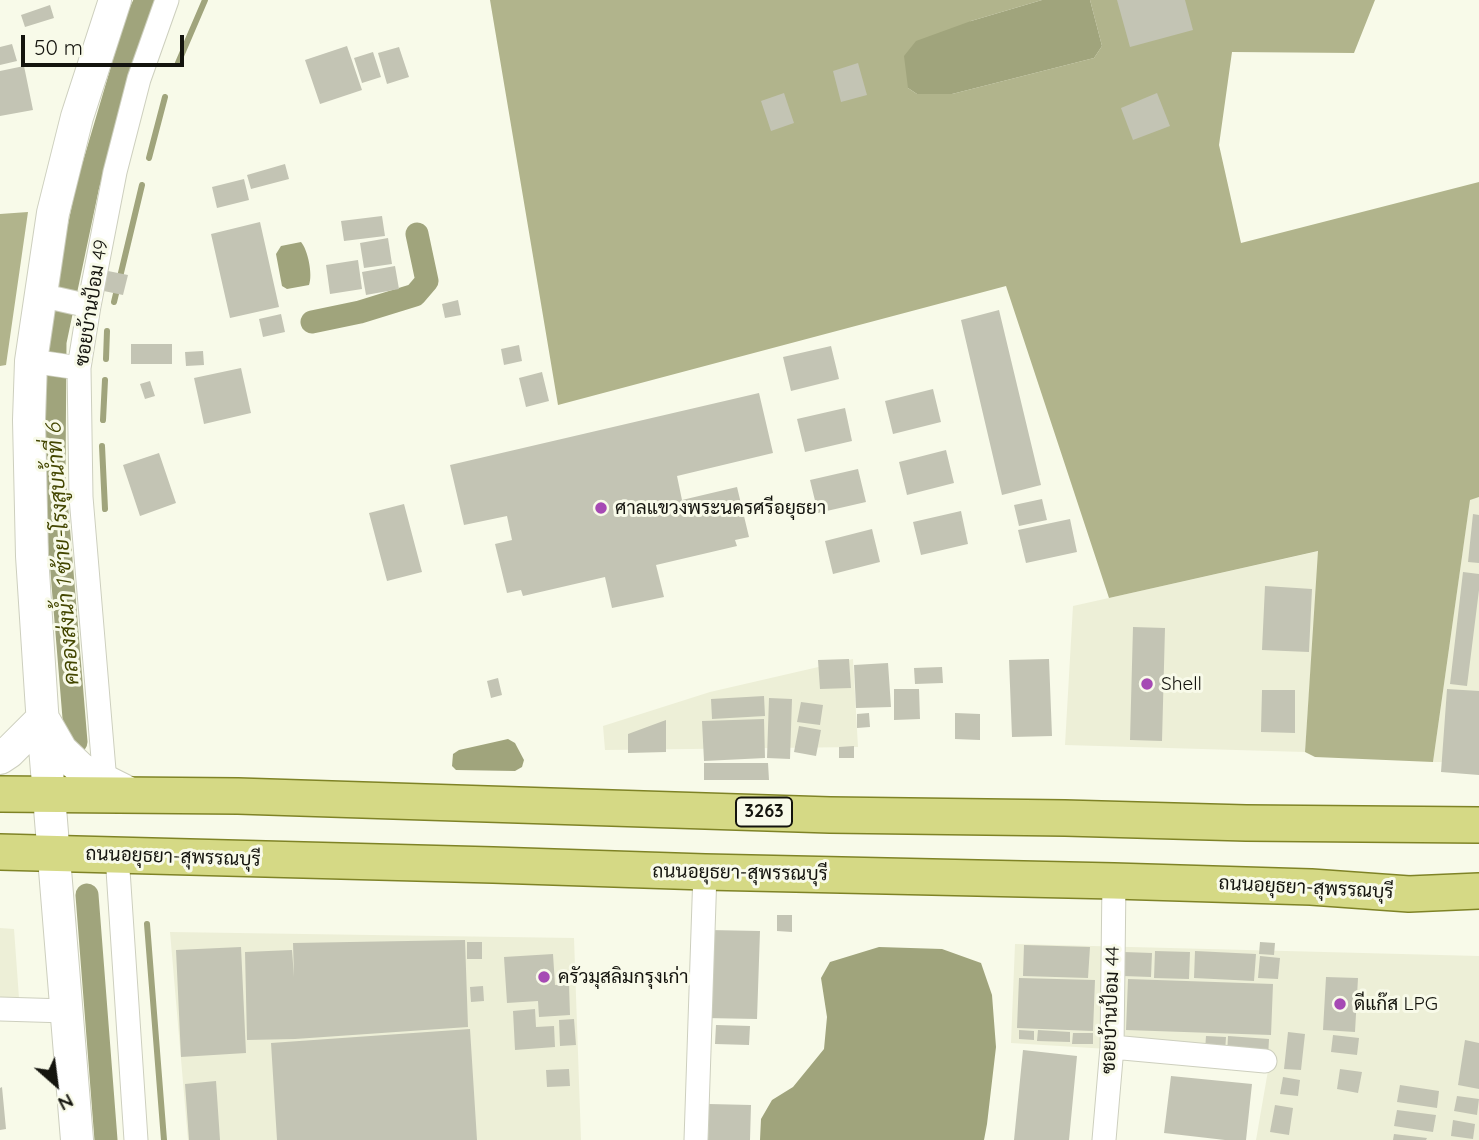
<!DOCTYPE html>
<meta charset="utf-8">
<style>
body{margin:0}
#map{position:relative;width:1479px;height:1140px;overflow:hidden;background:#f8fae9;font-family:Quicksand,sans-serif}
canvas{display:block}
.north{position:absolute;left:21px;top:1049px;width:70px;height:70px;-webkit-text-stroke:5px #f8fae9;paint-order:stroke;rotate:152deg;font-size:19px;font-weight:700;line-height:28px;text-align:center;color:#14140e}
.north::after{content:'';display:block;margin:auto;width:24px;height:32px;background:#14140e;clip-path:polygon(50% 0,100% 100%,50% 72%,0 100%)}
.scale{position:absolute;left:21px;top:35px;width:163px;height:32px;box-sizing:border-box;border:4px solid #14140e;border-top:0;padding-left:9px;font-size:21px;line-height:24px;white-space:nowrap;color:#14140e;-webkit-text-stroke:5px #f8fae9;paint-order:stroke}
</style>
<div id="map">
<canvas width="1479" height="1140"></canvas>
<div class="north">N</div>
<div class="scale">50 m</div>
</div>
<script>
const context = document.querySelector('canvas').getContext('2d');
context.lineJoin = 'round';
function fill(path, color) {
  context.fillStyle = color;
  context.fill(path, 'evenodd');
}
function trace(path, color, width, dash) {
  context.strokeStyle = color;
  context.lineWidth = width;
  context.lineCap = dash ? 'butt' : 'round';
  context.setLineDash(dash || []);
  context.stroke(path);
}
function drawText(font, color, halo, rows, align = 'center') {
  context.font = font + ' Quicksand,Sarabun,sans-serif';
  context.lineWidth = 6;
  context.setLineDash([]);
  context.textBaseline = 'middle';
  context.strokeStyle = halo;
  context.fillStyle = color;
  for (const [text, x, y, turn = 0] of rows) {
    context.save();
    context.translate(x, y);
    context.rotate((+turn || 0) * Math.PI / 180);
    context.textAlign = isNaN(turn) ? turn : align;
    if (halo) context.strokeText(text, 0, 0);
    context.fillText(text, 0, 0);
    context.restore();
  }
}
fill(new Path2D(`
 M1479 497V762H1433L1470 499Z
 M1319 551 1305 752 1065 745 1073 606Z
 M853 659 858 747 605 750 603 726 710 692Z
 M0 928 14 929 19 998H0Z
 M170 932 574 938 581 1140H188Z
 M1015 944 1479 956V1140H1256L1270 1059 1011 1043Z`), '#edefd7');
fill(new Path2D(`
 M490 0H1042L971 21 908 88 917 94H952L1094 58 1102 46 1090 0H1375L1354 53 1232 52 1219 145 1241 243 1479 182V497L1470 500 1433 762 1315 757 1305 752 1318 551 1109 598 1006 286 558 405Z
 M28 212 6 365 0 366V214Z`), '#b1b48c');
fill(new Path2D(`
 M1042 0H1090L1102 46 1094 58 952 94H917L908 88 904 56 916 41 971 21Z
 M301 242C308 250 313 275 309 285L287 289 282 286 276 254 281 246Z
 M508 739 515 743 524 760 522 767 515 771 456 770 452 766 453 754 459 750Z
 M879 947 942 949 981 963 992 995 996 1047 987 1124 984 1140H760L761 1119 772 1100 793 1087 824 1049 827 1017 821 978 830 962Z`), '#a0a47c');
trace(new Path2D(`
 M178 63 205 0
 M149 158 165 97
 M114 302 142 185
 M106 359 107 331
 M103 420 105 380
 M102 446 105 509
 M147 924 164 1140`), '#a0a47c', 6);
trace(new Path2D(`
 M312 322 360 312 415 295 427 281 417 234
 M76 742 54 475 55 342 88 185 137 19 146 0
 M87 895 106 1140`), '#a0a47c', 23);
fill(new Path2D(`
 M1117 0H1185L1193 30 1130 47Z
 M50 5 54 18 25 27 21 15Z
 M12 44 17 61 0 65V47Z
 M347 46 362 90 320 104 305 60Z
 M399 47 409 77 387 84 378 53Z
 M373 52 381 77 362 83 354 58Z
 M858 63 867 95 841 102 833 71Z
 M24 66 33 110 0 116V71Z
 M784 93 794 123 771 131 761 101Z
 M1157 93 1170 126 1133 140 1121 108Z
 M285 164 289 179 251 189 247 175Z
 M244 179 249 200 217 208 212 187Z
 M382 216 385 236 344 241 341 221Z
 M260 222 279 307 230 318 211 234Z
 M388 238 392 264 364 268 360 243Z
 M358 260 362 289 330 294 326 265Z
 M395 266 399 289 366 295 362 272Z
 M103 270 128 275 123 295 99 290Z
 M458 300 461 315 445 318 442 304Z
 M999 310 1041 485 1002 495 961 320Z
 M281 314 285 332 263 337 259 319Z
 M131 344H172V364H131Z
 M519 345 522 361 504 365 501 349Z
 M831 346 839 379 791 391 783 357Z
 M203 351 204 365 186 366 185 352Z
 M241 368 251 413 204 424 194 378Z
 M542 372 549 401 526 407 519 378Z
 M150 381 155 396 145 399 140 384Z
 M933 389 941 422 893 434 885 401Z
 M759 393 773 453 677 476 682 500 737 487 749 537 735 540 737 546 656 565 664 597 612 608 605 577 523 596 521 590 507 593 495 544 512 540 507 516 464 525 450 465Z
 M845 408 852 441 805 452 797 419Z
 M946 450 954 483 907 495 899 462Z
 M159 453 176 503 140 516 123 465Z
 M858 469 866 502 818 513 810 480Z
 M1042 499 1047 520 1019 526 1014 505Z
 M404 504 422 572 387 581 369 513Z
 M961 511 968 544 921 555 913 522Z
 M1473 514 1479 515V563L1468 562Z
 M1070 519 1077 552 1026 563 1018 530Z
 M872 529 880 562 833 574 825 541Z
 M1463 572 1479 574V590L1467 686 1450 684Z
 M1265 586 1312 589 1309 652 1262 650Z
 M1133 627 1165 628 1162 741 1130 740Z
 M849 659 851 688 820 689 818 660Z
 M1049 659 1052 736 1012 737 1009 660Z
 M888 663 891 707 856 708 854 665Z
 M942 667 943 683 915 684 914 668Z
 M498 678 502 695 491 698 487 681Z
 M894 689H919L920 719 894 720Z
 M1447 689 1479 691V775L1441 772Z
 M1262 690H1295V733L1261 732Z
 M764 696 765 716 712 719 711 699Z
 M769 698 792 699 790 759 767 758Z
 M801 702 823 705 820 725 797 722Z
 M869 713 870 727 857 728V714Z
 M955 713 980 714V740L955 739Z
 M764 719 765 758 704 761 702 721Z
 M666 720V752L628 753V734Z
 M799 726 821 730 816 756 794 752Z
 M854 746V758H839V747Z
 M704 763H768L769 780H704Z
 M777 915H792V932L777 931Z
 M709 930 760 931 757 1019 705 1018Z
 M465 940 468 1027 295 1039 247 1040 245 952 292 950 294 977 293 943Z
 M467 942H482V959H467Z
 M1260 942 1275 943 1274 955 1259 954Z
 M1024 945 1090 947 1088 978 1023 976Z
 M241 947 246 1053 181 1057 176 950Z
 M1155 951 1190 952 1189 979 1154 978Z
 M1195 951 1256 954 1254 981 1194 978Z
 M1124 952 1152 953 1151 977 1123 976Z
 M553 954 555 985 569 984 570 1015 539 1017 538 1001 507 1003 504 957Z
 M1260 956 1280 958 1278 979 1258 978Z
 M1326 977 1358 978 1355 1032 1323 1030Z
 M1019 978 1095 980 1093 1031 1017 1028Z
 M1128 979 1273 984 1271 1035 1126 1030Z
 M483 986 484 1001 471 1002 470 987Z
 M535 1009 536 1027 554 1026 555 1047 515 1050 513 1011Z
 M574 1019 576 1045 560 1046 559 1020Z
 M716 1025 750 1026 749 1045 715 1044Z
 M470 1029 477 1140H277L271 1043Z
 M1019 1030 1034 1031V1040L1019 1039Z
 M1038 1030 1070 1032V1042L1037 1041Z
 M1288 1032 1305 1034 1301 1070 1284 1069Z
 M1073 1033H1093V1044H1072Z
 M1333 1035 1359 1038 1357 1055 1331 1052Z
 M1206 1036 1226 1037 1225 1052 1205 1051Z
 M1228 1036 1269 1039 1268 1058 1227 1055Z
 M1465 1040 1479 1043V1089L1458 1085Z
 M1023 1050 1077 1056 1069 1140H1014Z
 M569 1069 570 1086 547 1087 546 1070Z
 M1340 1069 1362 1072 1358 1093 1337 1089Z
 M1171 1076 1252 1084 1246 1140H1225L1164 1133Z
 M1283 1077 1300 1080 1298 1096 1280 1094Z
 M216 1081 220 1140H189L185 1084Z
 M1400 1085 1439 1091 1437 1108 1397 1102Z
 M2 1087 6 1129 0 1130V1088Z
 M1457 1096 1479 1099 1477 1115 1454 1111Z
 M709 1104 751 1105 750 1140H708Z
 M1275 1105 1293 1108 1289 1135 1270 1132Z
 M1397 1110 1436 1115 1433 1132 1394 1126Z
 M1453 1120 1475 1124 1473 1139 1451 1136Z
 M1394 1134 1427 1138 1426 1140H1393Z`), '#c3c4b4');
const street = new Path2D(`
 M40 295 89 306
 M31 361 79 368
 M105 782 81 497 79 368 89 306 115 172 139 79 167 0
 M117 855 136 1140
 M0 1009 66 1011
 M1112 1047 1265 1061
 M696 1140 705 872
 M1104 1140 1112 1047 1114 881`);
const secondary = new Path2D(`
 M45 722 61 750 81 769 131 794
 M0 758 9 752 43 718
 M77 1140 42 710 32 556 29 420 31 361 53 213 77 117 115 0`);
const primary = new Path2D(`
 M0 794 238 796 830 815 1065 818 1246 823 1479 825
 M0 852 493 865 705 872 1114 881 1311 887 1409 894 1479 891`);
trace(street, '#cdcfbe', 25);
trace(secondary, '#cdcfbe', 34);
trace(primary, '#7f8326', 38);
trace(street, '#fff', 23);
trace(secondary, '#fff', 32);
trace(primary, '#d5d985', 35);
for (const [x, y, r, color] of [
 [601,508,7,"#a64ab4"],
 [1147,684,7,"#a64ab4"],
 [544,977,7,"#a64ab4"],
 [1340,1004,7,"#a64ab4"]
]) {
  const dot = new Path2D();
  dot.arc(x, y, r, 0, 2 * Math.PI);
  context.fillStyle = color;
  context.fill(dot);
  trace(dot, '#f8fae9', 2.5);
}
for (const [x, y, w] of [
 [764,812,56]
]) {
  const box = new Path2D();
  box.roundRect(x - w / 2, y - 14.5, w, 29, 5);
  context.fillStyle = '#f8fae9';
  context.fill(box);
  trace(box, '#14140e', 2);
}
drawText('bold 18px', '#14140e', null, [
 ["3263",764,812]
]);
drawText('19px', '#14140e', '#f8fae9', [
 ["ซอยบ้านป้อม 49",92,303,-81],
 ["ถนนอยุธยา-สุพรรณบุรี",173,857,2],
 ["ถนนอยุธยา-สุพรรณบุรี",740,873,1],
 ["ถนนอยุธยา-สุพรรณบุรี",1306,888,3],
 ["ซอยบ้านป้อม 44",1111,1010,-88]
]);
drawText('19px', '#14140e', '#f8fae9', [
 ["ศาลแขวงพระนครศรีอยุธยา",615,508],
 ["Shell",1161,684],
 ["ครัวมุสลิมกรุงเก่า",558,977],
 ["ดีแก๊ส LPG",1354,1004]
], 'left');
drawText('italic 21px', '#434600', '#f8fae9', [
 ["คลองส่งน้ำ 1 ซ้าย-โรงสูบน้ำที่ 6",63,554,-94]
]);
</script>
